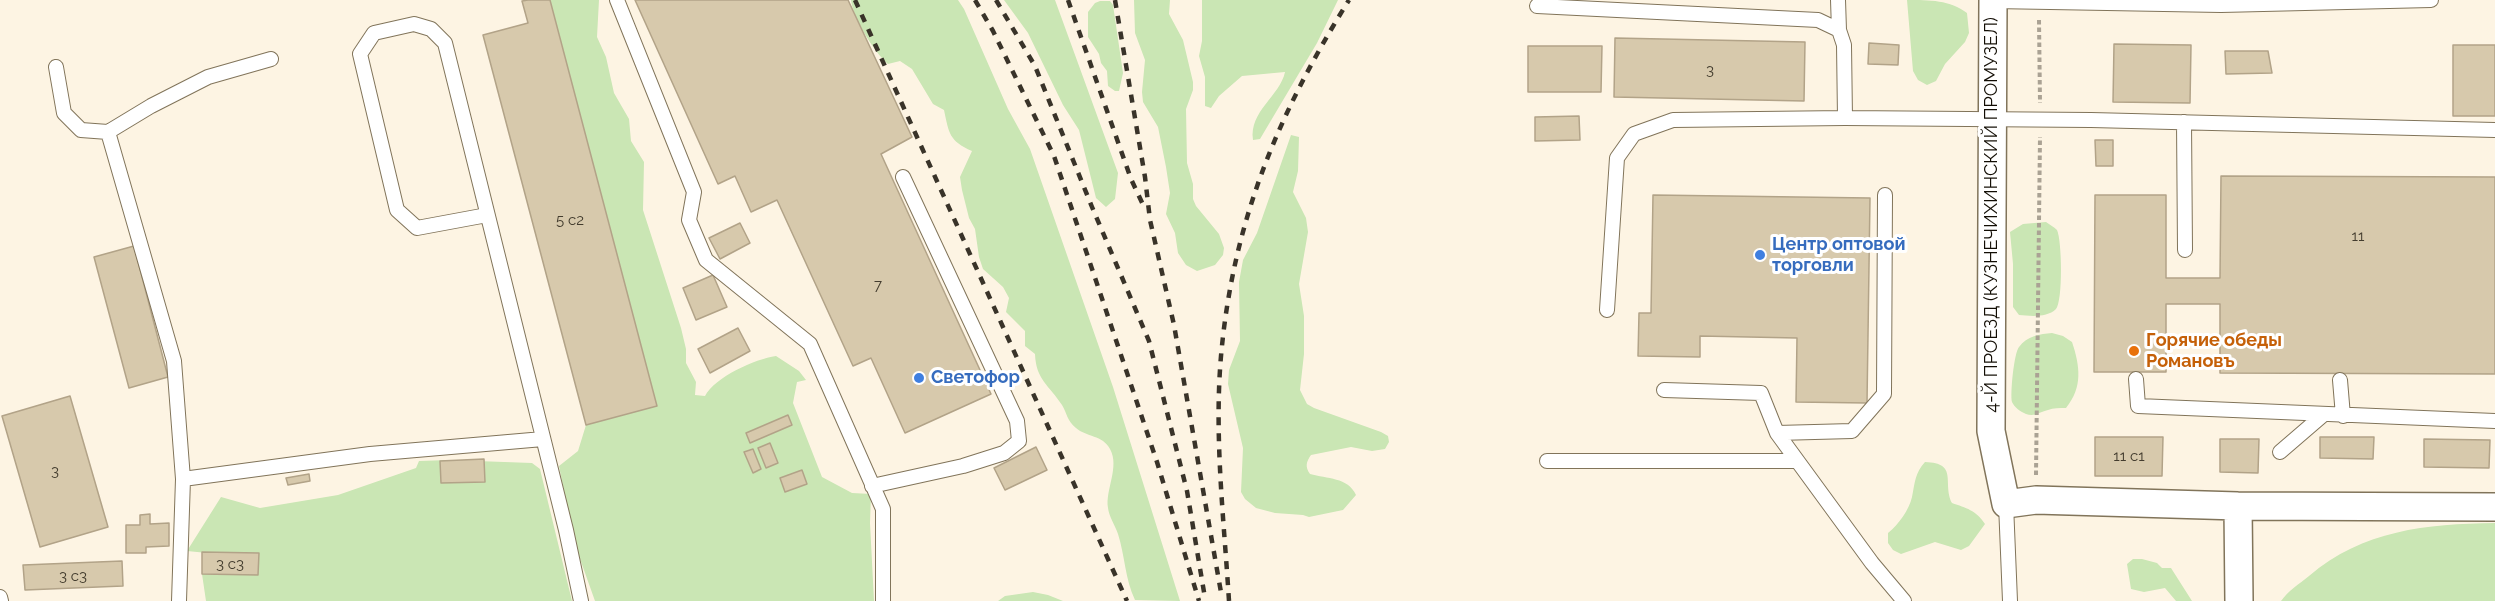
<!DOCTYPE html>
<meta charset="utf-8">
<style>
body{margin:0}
canvas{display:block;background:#fdf4e3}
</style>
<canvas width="2495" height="601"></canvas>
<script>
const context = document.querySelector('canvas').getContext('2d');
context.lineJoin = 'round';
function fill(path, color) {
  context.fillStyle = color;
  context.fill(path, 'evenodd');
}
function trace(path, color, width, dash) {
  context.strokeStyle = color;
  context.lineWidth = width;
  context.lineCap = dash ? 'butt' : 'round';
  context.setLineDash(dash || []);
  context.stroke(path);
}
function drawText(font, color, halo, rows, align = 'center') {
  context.font = font + ' Raleway,sans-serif';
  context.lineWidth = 6;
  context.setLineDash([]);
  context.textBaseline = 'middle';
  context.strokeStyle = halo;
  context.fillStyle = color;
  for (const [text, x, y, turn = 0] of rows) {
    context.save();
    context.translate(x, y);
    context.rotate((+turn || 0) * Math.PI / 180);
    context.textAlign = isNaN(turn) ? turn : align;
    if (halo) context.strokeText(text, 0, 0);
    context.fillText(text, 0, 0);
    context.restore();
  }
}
fill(new Path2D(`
 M550 0H599L597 37 606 57 614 93 629 119 631 141 644 162 643 210 681 328 686 349V363L696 382 695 395 705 396C715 377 755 359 776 356L799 371 806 380 797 382 793 403 822 477 852 493 871 494 870 523 874 601H595L574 542 559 466 578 451 586 425 657 406Z
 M851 0H958L964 9 1008 109 1030 149 1113 387 1180 601 1135 600C1125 579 1125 556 1118 534 1115 525 1109 517 1108 508 1105 490 1120 467 1110 449 1103 435 1086 437 1076 428 1067 421 1067 413 1062 405 1049 385 1036 380 1035 354L1025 346V331L1006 312 1009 298 1003 287 983 269 979 257 975 229 969 218 962 190 960 177 972 151C949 141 949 133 944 110L933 104 912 69 900 61 888 64C874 52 853 18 851 0Z
 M1004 0H1055L1118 173 1115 199 1106 207 1096 198 1079 130 1063 105 1028 33Z
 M1134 0H1170L1169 14 1183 40 1193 82V90L1186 109 1187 163 1193 184V199L1196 206 1219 234 1224 248 1223 255 1215 265 1197 271 1186 265 1178 253 1175 233 1166 214 1170 193 1166 167 1158 127 1143 102 1142 92 1145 60 1135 33Z
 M1202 0H1338L1317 43 1260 139 1253 140C1249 111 1280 96 1285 72L1242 76 1219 96 1211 108 1205 106V77L1199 56 1202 41Z
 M1907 0C1930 0 1950 0 1967 13L1969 33 1965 42 1945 64 1936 81 1927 85 1918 80 1913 71Z
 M1100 1H1110L1113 5 1123 73 1119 91H1115L1108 86 1107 71 1101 63 1099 54 1088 37V12L1095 3Z
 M1291 135 1299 137 1298 171 1293 192 1306 218 1308 232 1299 284 1304 316V354L1300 390 1307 404 1314 408 1381 432 1388 436 1389 442 1385 449 1372 451 1351 447 1311 455C1306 462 1305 467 1310 474 1327 479 1348 477 1356 495L1343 510 1309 517 1303 515 1275 513 1256 508 1245 499 1241 492 1243 448 1228 384 1229 370 1240 341 1239 282 1243 260 1257 233Z
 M2046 222C2049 224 2054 227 2057 230 2062 240 2063 301 2056 309 2047 318 2030 316 2019 315L2013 307V264L2010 232 2023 224Z
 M2052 333 2063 336 2072 342C2080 366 2083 387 2066 408 2060 408 2053 408 2048 410 2039 412 2035 417 2026 414 2021 412 2014 407 2012 402 2010 394 2014 353 2019 347 2027 336 2040 334 2052 333Z
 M449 460 532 463 540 469 572 601H206L202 574 258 575V558L187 551 221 497 260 508 338 495 416 468 419 461Z
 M1925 462C1959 463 1942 483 1952 503 1966 508 1976 510 1985 524L1969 546 1961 550 1935 542 1901 554 1893 550 1888 543V533C1899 524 1909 510 1912 497 1915 482 1915 473 1925 462Z
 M2495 523V601H2281C2288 591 2299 584 2309 576 2363 530 2426 524 2495 523Z
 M2142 559 2157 563 2162 568H2171L2192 601H2176L2165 588 2144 592 2131 589 2127 564 2133 559Z
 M1033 592 1048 595 1063 601H998L1005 596Z`), '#cae6b4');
const building = new Path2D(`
 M528 0H550L657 406 586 425 483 35 528 23 522 1Z
 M635 0H848L912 137 881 154 991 394 905 433 871 358 853 366 777 200 751 212 735 176 718 184Z
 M1615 38 1805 42 1804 101 1614 97Z
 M1869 43 1899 45 1898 65 1868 64Z
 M2114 44 2191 45 2190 103 2113 102Z
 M2453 45H2495V116H2453Z
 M1528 46H1602L1601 92H1528Z
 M2225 51H2268L2272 73 2226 74Z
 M1579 116 1580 140 1535 141V117Z
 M2095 140H2113V166H2096Z
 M2221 176 2495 177V374L2220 373V304H2166V372H2094L2095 195H2166V278H2220Z
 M1653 195 1870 198 1867 403 1796 402 1797 338 1700 336V357L1638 356 1639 313H1651Z
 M740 223 750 243 720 259 709 238Z
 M134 246 168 377 129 388 94 257Z
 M713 275 727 307 696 320 683 288Z
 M738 328 750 351 710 373 698 349Z
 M70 396 108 527 40 547 2 416Z
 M788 415 792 425 750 443 746 433Z
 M2095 437H2163L2162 476H2095Z
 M2320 437H2374L2373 459 2320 458Z
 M2220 439H2259L2258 473 2220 472Z
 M2424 439 2490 440 2489 468 2424 467Z
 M770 443 778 463 766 468 758 448Z
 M1036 447 1047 470 1005 490 994 468Z
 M753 449 761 469 753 473 744 452Z
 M484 459 485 482 441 483 440 461Z
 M802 470 807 484 785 492 780 478Z
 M309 474 310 481 288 485 286 478Z
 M150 514V524L169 523V546L146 547V553H126V525H140V515Z
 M202 552 259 553 258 575 202 574Z
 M122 561 123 586 25 590 23 565Z`);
fill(building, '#d7c9ac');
trace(building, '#b2a388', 1.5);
const service = new Path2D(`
 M617 0 694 192 689 220 706 260 810 344 883 509V601
 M1838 0 1839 30
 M1993 1 2221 5 2431 0
 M1537 6 1818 20 1839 30 1844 45 1845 118
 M56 67 64 113 81 130 108 132 174 361 183 479 179 601
 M2184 122 2185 250
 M108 132 151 106 208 77 271 59
 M487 215 417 228 397 210 360 54 374 33 414 24 431 29 445 43 566 530 581 601
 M1607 310 1617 158 1634 134 1673 120 1845 118 2091 120 2495 130
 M2136 379 2138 406 2495 421
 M2340 380 2343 416
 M1664 390 1761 393 1777 433 1872 563 1904 601
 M1777 433 1852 431 1884 394 1885 195
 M2280 452 2323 415
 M1547 461H1797
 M183 479 370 454 543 439
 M872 486 963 466 1004 453 1019 441 1017 421 903 177
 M2006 504 2010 601
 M0 597 1 601`);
const minor = new Path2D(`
 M1993 0 1991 431 2006 504 2036 500 2238 506 2495 507
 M2238 506 2239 601`);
trace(service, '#81745a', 16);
trace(minor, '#81745a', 30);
trace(new Path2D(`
 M2039 20 2040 103
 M2036 475 2040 137`), '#aaa294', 4, [4.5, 3]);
trace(service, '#fff', 14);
trace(minor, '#fff', 27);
trace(new Path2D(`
 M855 0 1127 601
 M975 0 993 31 1054 156 1157 462 1199 601
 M996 0 1035 66 1092 207 1149 341 1187 491 1205 598
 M1068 0 1131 179 1145 209
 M1115 0 1145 177 1150 220 1174 325 1222 598
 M1229 601C1224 520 1214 437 1221 356 1233 221 1278 114 1349 0`), '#393329', 4.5, [8, 8]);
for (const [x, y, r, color] of [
 [1760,255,6,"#3f7fe0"],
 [2134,351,6,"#e8710a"],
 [919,378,6,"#3f7fe0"]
]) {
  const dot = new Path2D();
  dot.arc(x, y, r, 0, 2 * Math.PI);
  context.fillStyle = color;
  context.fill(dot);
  trace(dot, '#fff', 2);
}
drawText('15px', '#433c2e', null, [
 ["3",1710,70],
 ["5 с2",570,220],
 ["11",2358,236],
 ["7",878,285],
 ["11 с1",2129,456],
 ["3",55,471],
 ["3 с3",230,564],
 ["3 с3",73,576]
]);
drawText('18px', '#120d04', '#fff', [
 ["4-Й ПРОЕЗД (КУЗНЕЧИХИНСКИЙ ПРОМУЗЕЛ)",1992,215,-90]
]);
drawText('bold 18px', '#366cbe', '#fff', [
 ["Центр оптовой",1772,245],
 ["торговли",1772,266],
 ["Светофор",931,378]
], 'left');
drawText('bold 18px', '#c56008', '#fff', [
 ["Горячие обеды",2146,341],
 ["Романовъ",2146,362]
], 'left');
</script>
